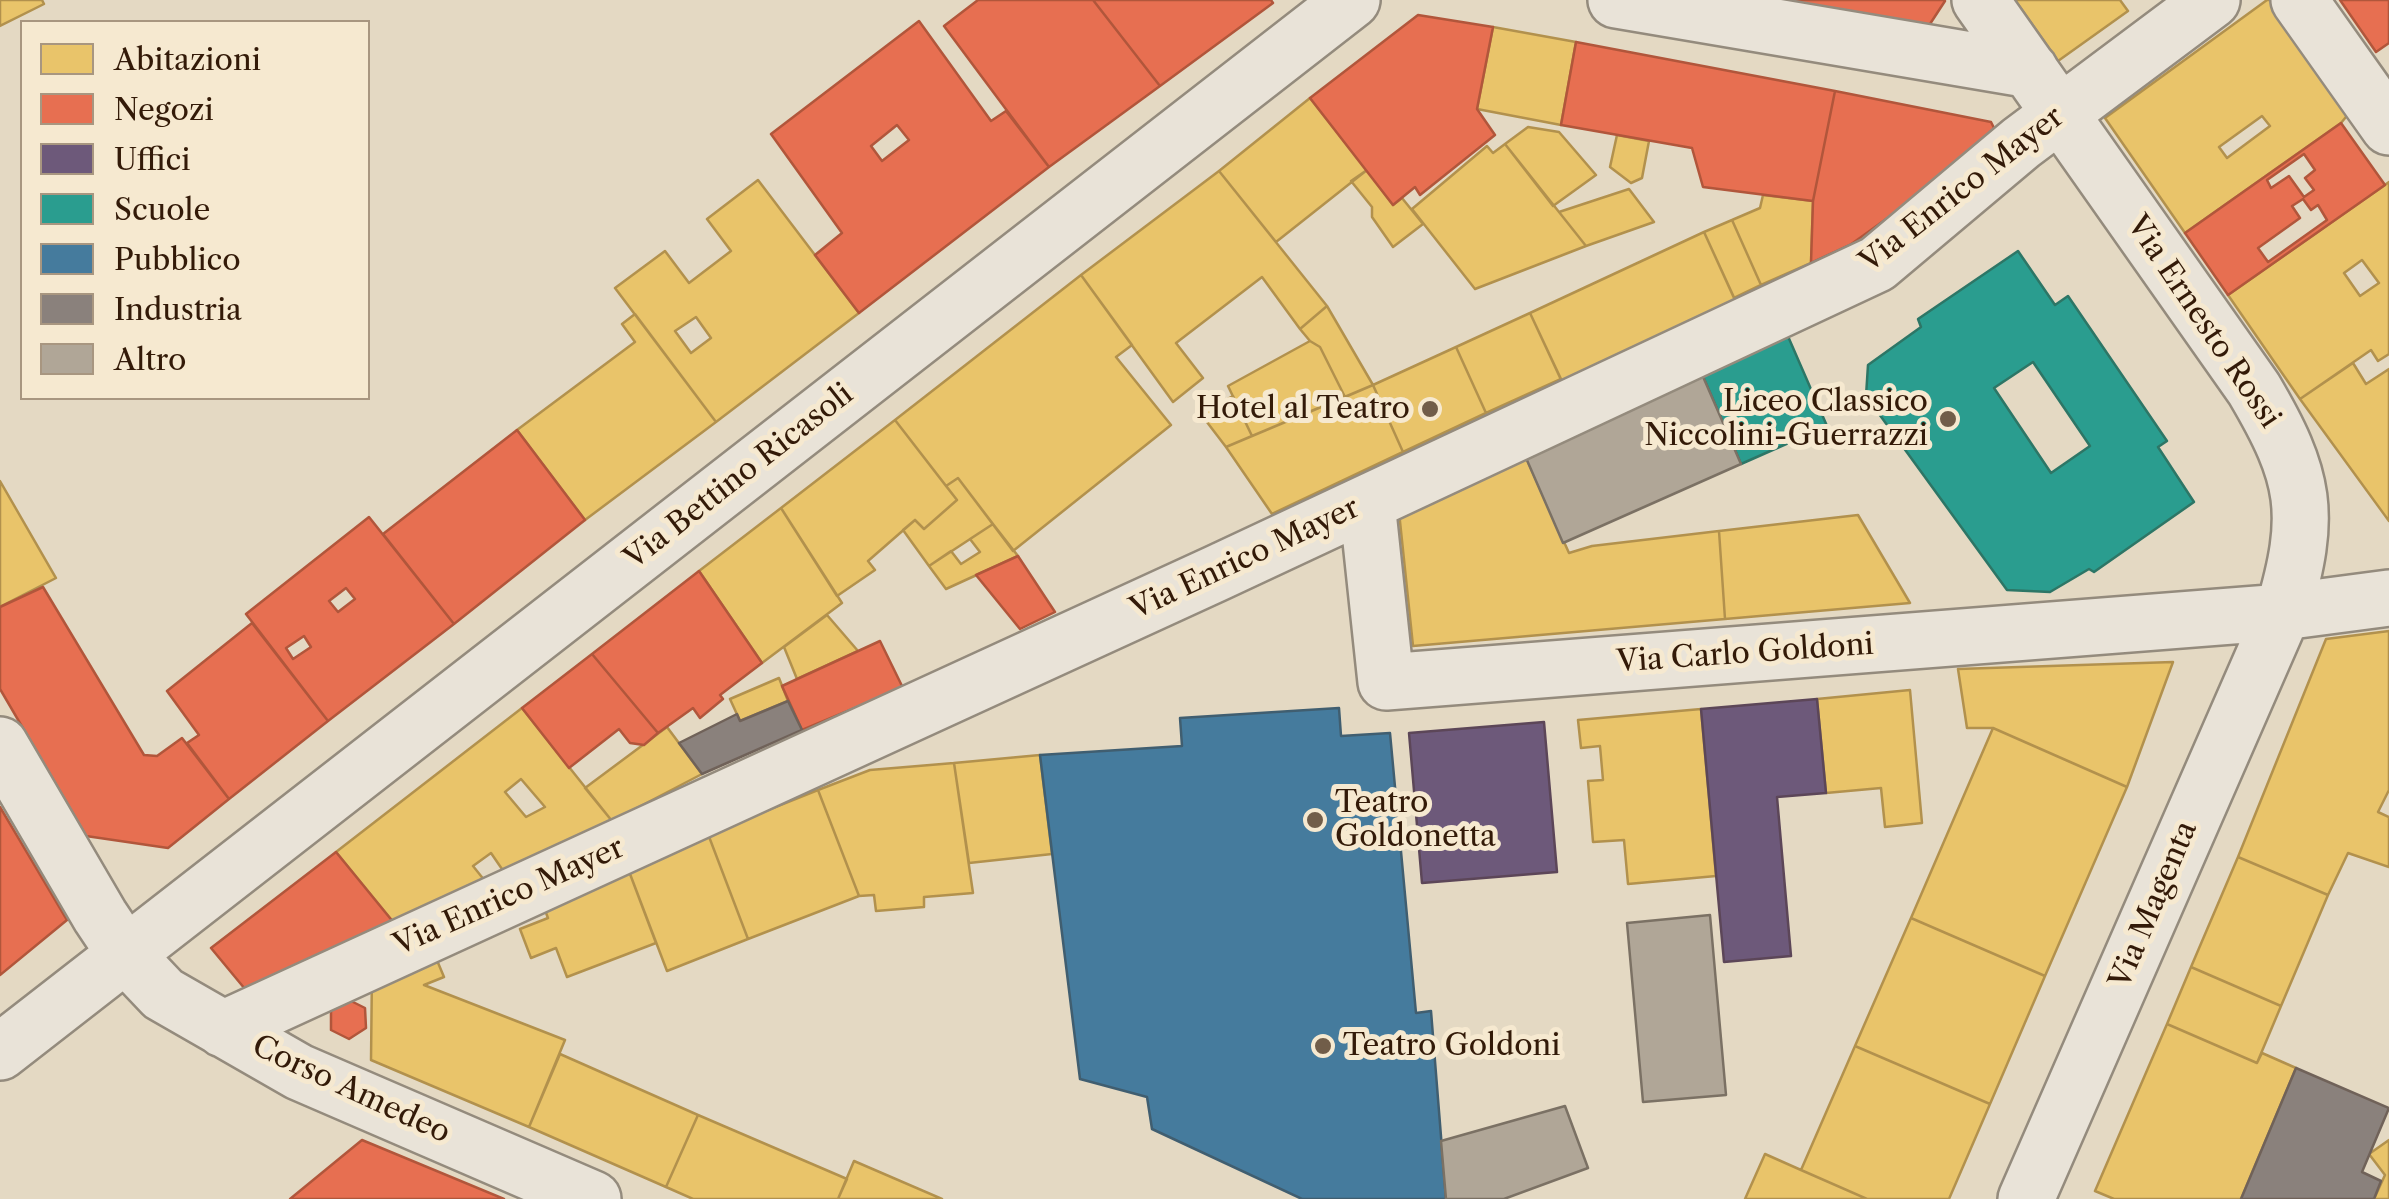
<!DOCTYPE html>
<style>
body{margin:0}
#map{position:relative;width:2389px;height:1199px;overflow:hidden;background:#e4d9c3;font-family:"Libre Caslon Text",serif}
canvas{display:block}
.legend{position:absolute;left:20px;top:20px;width:350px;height:380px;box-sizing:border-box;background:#f6e9d0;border:2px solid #a89680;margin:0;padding:12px 18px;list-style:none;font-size:30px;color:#331a08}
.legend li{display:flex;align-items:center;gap:20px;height:50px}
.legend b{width:50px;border:2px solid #a89680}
</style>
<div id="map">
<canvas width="2389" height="1199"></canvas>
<ul class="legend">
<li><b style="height:28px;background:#e9c46a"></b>Abitazioni</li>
<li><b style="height:28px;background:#e76f51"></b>Negozi</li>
<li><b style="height:28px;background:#6d597a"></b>Uffici</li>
<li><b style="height:28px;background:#2a9d8f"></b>Scuole</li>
<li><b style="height:28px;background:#457b9d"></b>Pubblico</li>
<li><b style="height:28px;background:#8a817c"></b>Industria</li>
<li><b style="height:28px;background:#b0a697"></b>Altro</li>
</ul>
</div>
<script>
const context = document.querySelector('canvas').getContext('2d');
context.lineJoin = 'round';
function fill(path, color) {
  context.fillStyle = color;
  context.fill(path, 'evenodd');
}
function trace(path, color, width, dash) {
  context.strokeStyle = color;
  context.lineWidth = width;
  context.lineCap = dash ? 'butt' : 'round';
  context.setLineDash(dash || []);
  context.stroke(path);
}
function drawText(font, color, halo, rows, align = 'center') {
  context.font = font + ' "Libre Caslon Text",serif';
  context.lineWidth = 10;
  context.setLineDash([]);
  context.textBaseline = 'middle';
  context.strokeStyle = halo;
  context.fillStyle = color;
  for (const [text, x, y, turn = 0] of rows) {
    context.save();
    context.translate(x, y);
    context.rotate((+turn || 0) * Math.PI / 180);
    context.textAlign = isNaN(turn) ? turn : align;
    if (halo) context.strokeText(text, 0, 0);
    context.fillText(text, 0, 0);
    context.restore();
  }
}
const homes = new Path2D(`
 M0 0H42L44 4 0 26Z
 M2015 0H2120L2128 11 2058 61Z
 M2267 0H2273L2350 112 2341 123 2185 233 2105 118ZM2262 116 2270 126 2227 158 2219 147Z
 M1493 27 1576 42 1561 125 1477 109Z
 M1310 98 1367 170 1276 242 1219 171Z
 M1528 127 1559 132 1596 175 1553 206 1505 144Z
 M1617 135 1649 141 1642 178 1631 183 1610 167Z
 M1505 144 1586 246 1475 289 1412 209 1487 146 1493 153Z
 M1367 170 1393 205 1402 198 1423 224 1393 247 1372 217V207L1351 181Z
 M1219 171 1327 306 1300 329 1262 277 1176 343 1203 378 1173 402 1081 275Z
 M758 180 859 313 716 422 615 288 665 251 689 283 731 251 707 219ZM696 317 711 338 691 353 675 331Z
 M2389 182V354L2378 361 2371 350 2300 399 2228 295ZM2362 260 2379 283 2360 296 2344 273Z
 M1629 189 1654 222 1586 246 1559 212Z
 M1763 195 1813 201 1811 263 1761 285 1732 220 1760 208Z
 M1732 220 1761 285 1734 298 1704 232Z
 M1704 232 1737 304 1563 384 1530 313Z
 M1081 275 1132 345 1116 357 1171 425 1013 551 958 478 946 486 895 420Z
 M1327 306 1373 385 1345 397 1320 347 1310 341 1300 329Z
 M1530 313 1561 379 1486 413 1456 347Z
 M635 314 716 422 585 520 517 430 635 342 622 324Z
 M1310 341 1320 347 1345 397 1252 436 1228 386Z
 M1456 347 1486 413 1403 452 1373 385Z
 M2353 363 2366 384 2389 369V521L2300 399Z
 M1373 385 1403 452 1272 514 1226 447Z
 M1233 396 1252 436 1226 447 1200 413Z
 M895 420 957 500 924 529 915 520 868 561 875 570 837 596 781 508Z
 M1523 451 1569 553 1592 546 1719 531 1725 619 1413 646 1399 512Z
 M958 478 993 524 929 566 903 530 915 520 924 529 957 500 946 486Z
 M0 481 56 578 0 607Z
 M781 508 842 603 762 663 699 571Z
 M1858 515 1910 603 1725 619 1719 531Z
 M993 524 1018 556 946 589 929 566 951 551 961 564 980 552 970 539Z
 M827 615 858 651 797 679 784 647Z
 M2389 631V790L2378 812 2389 817V867L2348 853 2328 895 2238 857 2326 639Z
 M2173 662 2127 787 1993 728H1967L1958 669Z
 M779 678 788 701 740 721 730 699Z
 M1910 690 1922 823 1885 827 1881 788 1826 793 1817 699Z
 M522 708 612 821 504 872 491 853 473 866 485 881 394 923 336 852ZM521 779 545 807 526 817 505 792Z
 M1701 709 1716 876 1628 884 1624 840 1593 842 1588 781 1603 780 1600 746 1581 748 1578 720Z
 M667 727 702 774 612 821 585 788Z
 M1993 728 2127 787 2045 976 1911 918Z
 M1040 755 1052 854 969 863 954 763Z
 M954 763 973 893 924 897V907L876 911 874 895 859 896 818 790 870 770Z
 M818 790 859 896 748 939 708 834Z
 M708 834 748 939 667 971 627 866Z
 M2238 857 2328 895 2281 1006 2191 967Z
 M627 866 656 943 567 977 556 948 531 958 520 929 548 918 541 900Z
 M1911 918 2045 976 1990 1104 1855 1046Z
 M431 946 444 977 424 985 565 1040 529 1127 371 1060 372 970Z
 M2191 967 2281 1006 2257 1063 2167 1024Z
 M2167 1024 2257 1063 2262 1053 2296 1068 2241 1199H2114L2095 1191Z
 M1855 1046 1990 1104 1949 1199H1867L1801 1170Z
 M560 1054 698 1115 666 1187 529 1127Z
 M698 1115 847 1179 838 1199H693L666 1187Z
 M2389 1140V1199H2374L2385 1175 2369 1154Z
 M1765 1154 1801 1170 1867 1199H1745Z
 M854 1161 942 1199H838Z`);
fill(homes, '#e9c46a');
trace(homes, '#b2914d', 2.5);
const shops = new Path2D(`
 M978 0H1093L1160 86 1049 167 944 26Z
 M1093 0H1271L1273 3 1160 86Z
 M1784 0H1944L1945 1 1928 27 1788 6Z
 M2340 0H2389V43L2376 52Z
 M1418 15 1493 27 1477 109 1495 135 1420 195 1415 187 1393 205 1310 98Z
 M919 21 991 121 1006 111 1049 167 859 313 815 255 842 233 771 134ZM897 125 909 140 882 161 871 146Z
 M1576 42 1835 91 1813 201 1703 187 1692 148 1561 125Z
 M1835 91 1991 122 1999 138 1850 245 1811 263 1813 201Z
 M2341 123 2385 185 2228 295 2185 233ZM2304 154 2315 170 2305 178 2314 190 2304 197 2289 176 2271 188 2267 180ZM2303 199 2311 210 2318 205 2327 220 2268 262 2258 248 2300 218 2292 206Z
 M517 430 585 520 454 624 383 534Z
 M369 517 454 624 328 721 246 614ZM346 588 355 599 338 612 329 601ZM304 636 311 647 293 659 286 648Z
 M1018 556 1055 612 1020 629 976 575Z
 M699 571 762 663 720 695 723 699 700 718 693 708 658 733 592 654Z
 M43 587 144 755 157 756 182 738 229 799 168 848 86 836 0 689V607Z
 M252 623 328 721 229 799 187 743 199 735 167 691Z
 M880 641 903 688 802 730 782 686Z
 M592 654 658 733 644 745 630 743 619 729 569 768 522 708Z
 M0 807 67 920 0 975Z
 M336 852 394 923 245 989 211 948Z
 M347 999 365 1008 366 1028 349 1039 331 1030V1010Z
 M362 1140 504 1199H290Z`);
fill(shops, '#e76f51');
trace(shops, '#b1563b', 2.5);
const offices = new Path2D(`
 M1817 699 1826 793 1777 797 1791 956 1724 962 1701 709Z
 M1544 722 1557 872 1422 883 1409 733Z`);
fill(offices, '#6d597a');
trace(offices, '#5c4658', 2.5);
const schools = new Path2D(`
 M2018 251 2055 305 2068 296 2167 441 2158 447 2194 502 2094 572 2089 569 2050 592 2007 590 1866 396 1868 365 1921 327 1918 319ZM2033 362 2090 446 2051 473 1994 388Z
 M1787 334 1827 426 1741 464 1701 372Z`);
fill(schools, '#2a9d8f');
trace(schools, '#2d7666', 2.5);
const public = new Path2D(`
 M1339 708 1341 736 1390 733 1416 1013 1431 1011 1446 1199H1302L1152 1129 1147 1097 1080 1079 1040 755 1182 746 1180 718Z`);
fill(public, '#457b9d');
trace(public, '#405e70', 2.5);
const industry = new Path2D(`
 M788 701 802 730 702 774 679 743 737 714 740 721Z
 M2296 1068 2389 1108 2362 1172 2381 1181 2374 1199H2241Z`);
fill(industry, '#8a817c');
trace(industry, '#706259', 2.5);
const building = new Path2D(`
 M1701 372 1741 464 1563 543 1523 451Z
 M1710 915 1726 1095 1643 1102 1627 923Z
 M1565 1106 1588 1168 1504 1199H1446L1441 1141Z`);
fill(building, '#b0a697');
trace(building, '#7b7164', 2.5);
const street = new Path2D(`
 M1616 0 2030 70
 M1980 0 2254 389C2306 477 2312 514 2283 612L2026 1199
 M2299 0 2389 127
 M1367 503 1386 682 2283 612 2389 598
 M0 745 100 916 126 955 163 994 299 1072 593 1199
 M223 1029 1217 573 1877 264 2021 143 2212 0
 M0 1052 1352 0`);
trace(street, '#948b7d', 60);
trace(street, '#e9e3d8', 55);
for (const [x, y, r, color] of [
 [1430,409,10,"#715d49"],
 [1948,419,10,"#715d49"],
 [1315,820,10,"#715d49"],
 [1323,1046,10,"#715d49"]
]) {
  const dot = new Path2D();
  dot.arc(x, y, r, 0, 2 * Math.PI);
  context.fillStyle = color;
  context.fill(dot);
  trace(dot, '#f6e9d0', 4);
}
drawText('30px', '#331a08', '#f6e9d0', [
 ["Via Enrico Mayer",1962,190,-38],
 ["Via Ernesto Rossi",2203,322,56],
 ["Via Bettino Ricasoli",739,477,-38],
 ["Via Enrico Mayer",1245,559,-25],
 ["Via Carlo Goldoni",1745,654,-4],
 ["Via Enrico Mayer",509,897,-24],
 ["Via Magenta",2154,905,-67],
 ["Corso Amedeo",351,1090,25]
]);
drawText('30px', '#331a08', '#f6e9d0', [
 ["Liceo Classico",1928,402],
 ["Niccolini-Guerrazzi",1928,436],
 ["Hotel al Teatro",1410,409],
 ["Teatro",1335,803,"left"],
 ["Goldonetta",1335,837,"left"],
 ["Teatro Goldoni",1343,1046,"left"]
], 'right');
</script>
